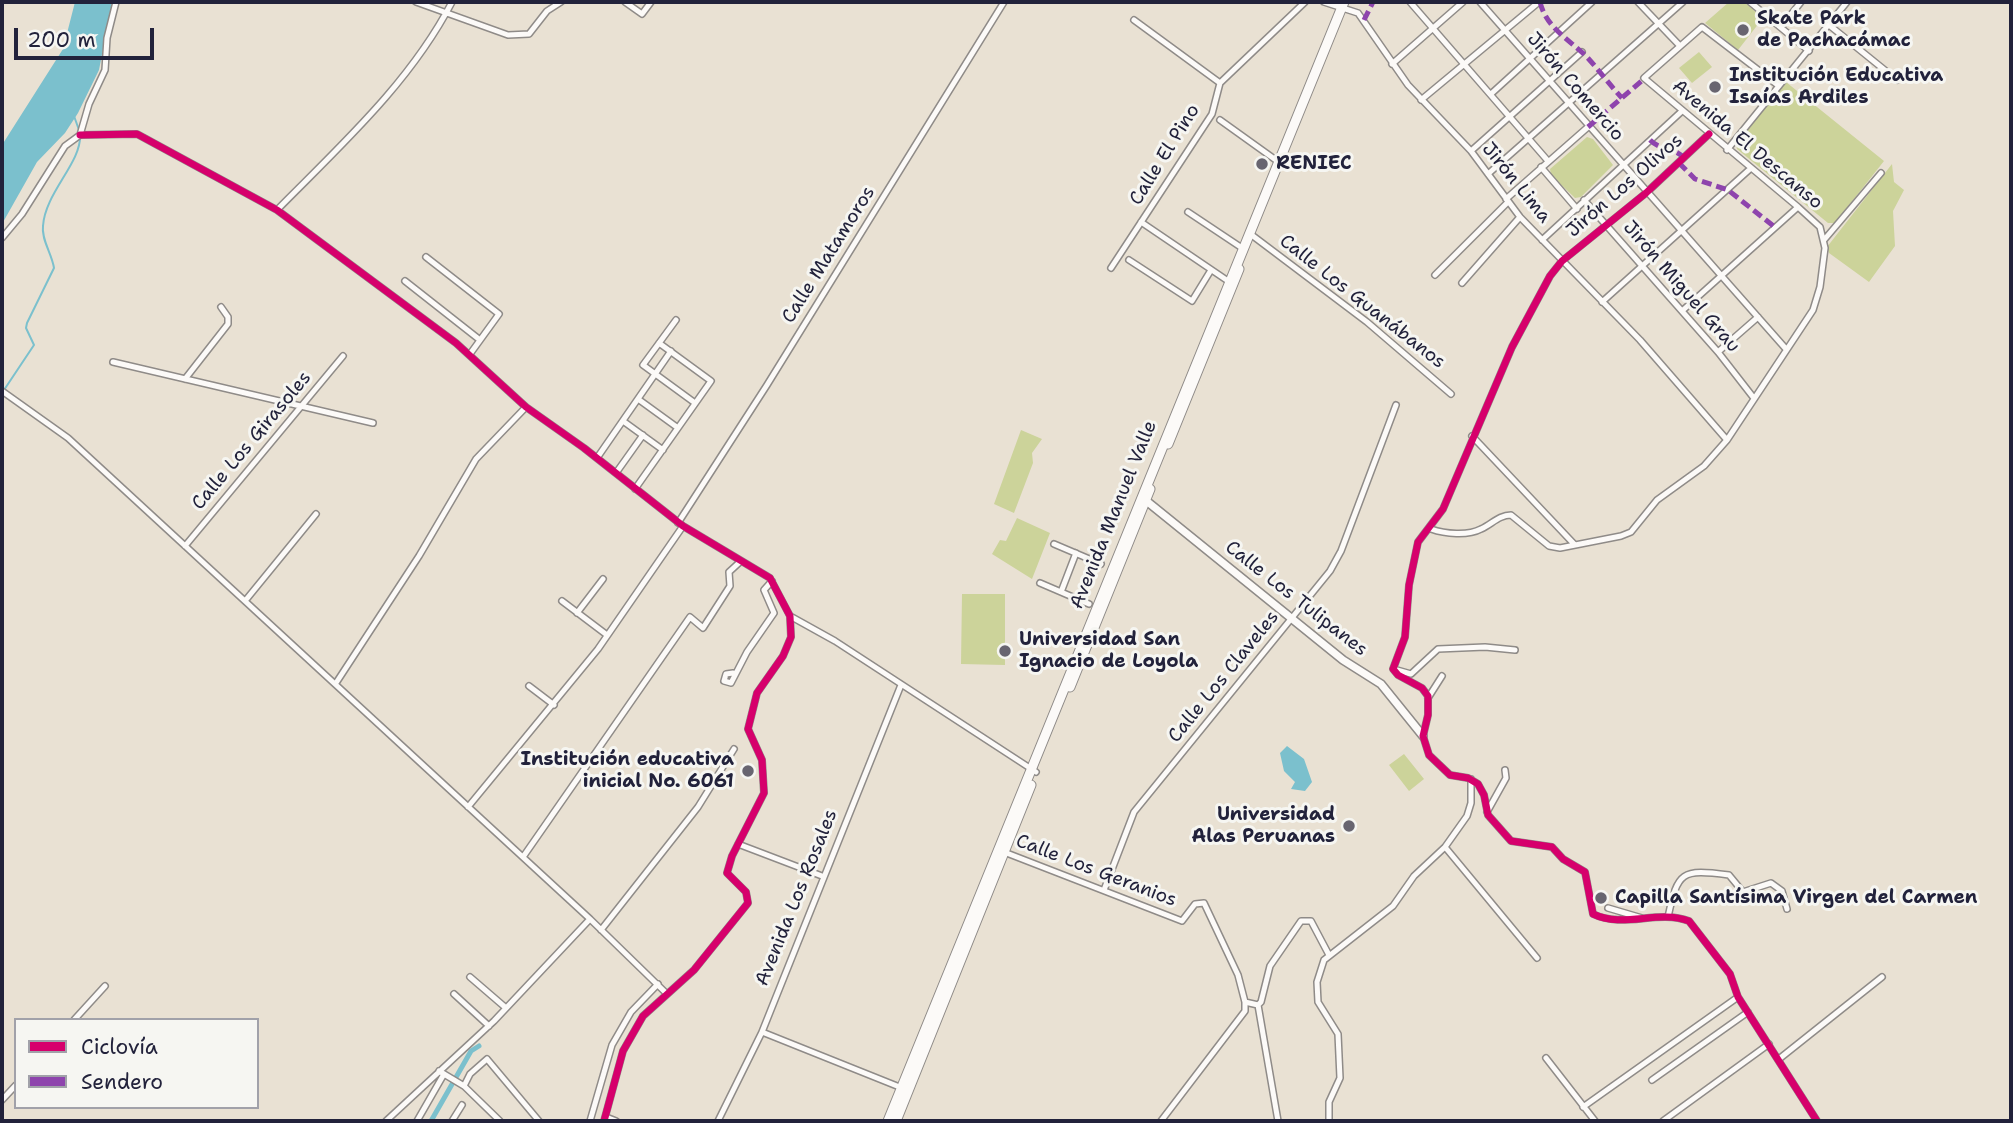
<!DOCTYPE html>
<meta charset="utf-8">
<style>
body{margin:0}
#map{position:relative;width:2013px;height:1123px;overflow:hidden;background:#e9e1d3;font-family:"Shantell Sans",sans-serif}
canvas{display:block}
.frame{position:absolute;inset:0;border:4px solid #22223b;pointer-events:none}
.legend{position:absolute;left:14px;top:1018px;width:245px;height:91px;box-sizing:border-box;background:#f6f6f2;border:2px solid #a1a1a9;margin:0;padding:9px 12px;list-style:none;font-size:21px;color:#22223b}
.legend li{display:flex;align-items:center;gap:14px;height:35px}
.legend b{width:35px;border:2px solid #a1a1a9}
.scale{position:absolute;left:14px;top:28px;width:140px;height:32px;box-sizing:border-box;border:4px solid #22223b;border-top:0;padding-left:9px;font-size:21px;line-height:24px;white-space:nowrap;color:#22223b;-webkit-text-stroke:5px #f6f6f2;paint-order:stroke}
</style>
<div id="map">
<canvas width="2013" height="1123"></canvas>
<div class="frame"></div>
<ul class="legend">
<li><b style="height:9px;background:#d6006c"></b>Ciclovía</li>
<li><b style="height:9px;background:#8e44ad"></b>Sendero</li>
</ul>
<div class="scale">200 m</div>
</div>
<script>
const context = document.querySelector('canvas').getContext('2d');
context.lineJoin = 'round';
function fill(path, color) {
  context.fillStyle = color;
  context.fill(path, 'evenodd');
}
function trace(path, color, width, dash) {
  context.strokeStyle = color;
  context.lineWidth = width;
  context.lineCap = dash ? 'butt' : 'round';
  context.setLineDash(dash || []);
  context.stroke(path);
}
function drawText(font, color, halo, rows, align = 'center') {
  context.font = font + ' "Shantell Sans",sans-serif';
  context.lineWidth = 6;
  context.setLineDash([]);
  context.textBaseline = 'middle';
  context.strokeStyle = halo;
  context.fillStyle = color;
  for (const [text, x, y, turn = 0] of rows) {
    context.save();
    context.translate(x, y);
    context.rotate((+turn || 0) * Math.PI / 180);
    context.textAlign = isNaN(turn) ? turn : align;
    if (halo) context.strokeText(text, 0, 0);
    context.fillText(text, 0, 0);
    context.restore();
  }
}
fill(new Path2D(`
 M1729 2H1744L1763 18 1738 50 1705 23Z
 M1699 52 1712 67 1692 83 1679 68Z
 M1786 82 1884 161 1835 223H1828L1737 149 1736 143Z
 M1587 137 1593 139 1613 165 1581 197 1575 198 1551 175 1550 169Z
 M1892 164 1894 182 1904 190 1893 211 1895 246 1869 282 1829 253 1827 247Z
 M1021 430 1042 439 1032 453 1033 463 1014 513 994 504Z
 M1017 518 1050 533 1032 579 992 554 1000 540 1006 541Z
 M962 594H1005V665L961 664Z
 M1404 754 1424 779 1409 791 1389 765Z`), '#ccd39a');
fill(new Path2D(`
 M75 2H112L99 70 78 113 65 133 37 162 2 224V145L63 49Z
 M1287 746 1304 759 1312 782 1305 791 1291 789 1295 782 1284 771 1280 753Z`), '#7bc0cd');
trace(new Path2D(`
 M74 116 79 130
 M4 390 34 345 26 328 27 323 54 268C52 254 41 239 43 226 45 193 81 163 80 136`), '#7bc0cd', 2);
trace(new Path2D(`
 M431 1121 471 1051 479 1046`), '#7bc0cd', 5);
const minor = new Path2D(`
 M416 2 508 35 529 34 547 11 561 2
 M625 2 642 14 651 2
 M1324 2 1358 13 1408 85 1471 151 1520 217 1640 340 1727 440
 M1410 2 1548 161
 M1480 2 1786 349
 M1638 2 1680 46
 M1750 2 1809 51
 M1134 20 1220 83
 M1829 25 1897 80
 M1781 27 1801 2
 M1392 64 1463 2
 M1492 93 1592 2
 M1421 100 1539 2
 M1220 120 1280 163
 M1709 134 1646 193 1562 261 1550 276 1512 347 1443 509 1418 542 1409 585 1405 637 1393 669 1398 675 1422 688 1428 696V715L1423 736 1429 755 1450 775 1468 778 1478 784 1484 795 1488 815 1511 841 1552 847 1563 859 1585 872 1593 914C1624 929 1657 909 1689 921L1730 974 1738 997 1817 1121
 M80 135 137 134 277 210 456 343 526 407 584 448 683 526 770 578 790 616 791 637 783 656 757 693 748 729 762 760 764 793 732 856 727 873 746 892 748 903 694 970 643 1016 623 1051 604 1121
 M1727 150 1847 2
 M1471 151 1582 52
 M1541 167 1577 209
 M1488 174 1683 2
 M1506 199 1588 127
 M1584 200 1718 352 1753 397
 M277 210C340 146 410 83 452 2
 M1188 212 1242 248
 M1141 222 1228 281
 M1253 236 1367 322 1451 394
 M2 238 22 214 65 146 80 135 89 104 105 70 107 38 116 2
 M1542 240 1682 111
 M1824 240 1881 173
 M426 257 499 314 470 354
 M1129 260 1192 301 1211 270
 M1111 268 1212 114 1220 83 1305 2
 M1435 275 1508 202
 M405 281 480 340
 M1462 283 1520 217
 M1602 302 1750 169
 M1682 311 1798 207
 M676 320 643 365 695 403
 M1718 352 1758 317
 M113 362 373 423
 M185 379 228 324V317L221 307
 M2 391 68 438 590 919 667 994
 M638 399 678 428
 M623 421 663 450
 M1472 436 1574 544
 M597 458 671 351
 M616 473 643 435
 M635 489 711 381 659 343
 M678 523 767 385 1004 2
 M1431 529C1445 534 1468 536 1481 529 1492 524 1499 515 1511 515L1549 546 1560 548 1621 536 1631 532 1657 500 1704 466 1727 440 1813 310 1820 287 1825 248 1820 227 1798 207 1644 78 1702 27 1779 86
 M1054 544 1101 564
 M185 546 343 356
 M1040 583 1089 604
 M1061 592 1076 553
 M245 601 316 514
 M562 601 607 635
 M577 613 603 579
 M790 616 835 641 1036 772
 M1397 670 1411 674 1438 649 1485 647 1515 650
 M733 673 726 674 724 681 731 683 747 652 774 613 764 590 772 581
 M336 683 419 556 476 459 526 407
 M529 686 554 705
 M1428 698 1442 676
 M468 807 598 649 683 526
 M1487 812 1506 778 1505 770
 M738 844 822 876
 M1445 847 1537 958
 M1004 852 1182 921 1195 904 1204 903 1238 975 1245 1002 1258 1005 1261 1002 1270 966 1301 921H1311L1329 955
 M523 857 690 617 703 628 730 586 729 572 741 561
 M1104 890 1134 812 1330 571 1341 551 1396 405
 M1608 908 1642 918
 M1668 917C1678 871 1681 869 1729 875L1743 892 1771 883 1782 891 1787 909
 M601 930 698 807 734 749
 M470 977 506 1008
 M454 994 489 1026
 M1258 1005 1278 1121
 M74 1020 105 986
 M762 1032 902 1088
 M1546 1058 1595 1121
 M1779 1059 1882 977
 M439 1071 464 1086 500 1121
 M1652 1080 1748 1012
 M464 1086 470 1074 487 1059 539 1121
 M2 1100 16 1085
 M1583 1107 1738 997
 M606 1117 616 1121
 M386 1121 494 1021 590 919
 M417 1121 444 1074
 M452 1121 462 1105
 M590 1121 612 1045 631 1012 658 984
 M718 1121 762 1032 901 685
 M1161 1121 1245 1011V1002
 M1329 1121V1102L1340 1078 1338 1034 1318 1002 1317 982 1324 960 1393 906 1414 876 1445 847 1467 816 1471 803V779
 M1663 1121 1769 1044`);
const tertiary = new Path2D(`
 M1144 499 1343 660 1381 684 1423 736`);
const primary = new Path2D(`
 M1168 444 1239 269
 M1070 687 1150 489
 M888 1121 1344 2
 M896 1121 1031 785`);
trace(minor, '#8f8b88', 8);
trace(tertiary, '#8f8b88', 10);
trace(primary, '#8f8b88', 11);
trace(minor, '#fcfaf8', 5);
trace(tertiary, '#fcfaf8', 7);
trace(primary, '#fcfaf8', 9);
trace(new Path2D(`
 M1540 2C1546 27 1568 39 1586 56 1598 69 1609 84 1622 98
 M1364 20 1373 2
 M1588 127 1644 79
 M1650 140C1661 151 1674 147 1684 158
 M1679 163 1695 179 1728 190 1776 228`), '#8e44ad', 5, [10, 5]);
trace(new Path2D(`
 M1709 134 1646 193 1562 261 1550 276 1512 347 1443 509 1418 542 1409 585 1405 637 1393 669 1398 675 1422 688 1428 696V715L1423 736 1429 755 1450 775 1468 778 1478 784 1484 795 1488 815 1511 841 1552 847 1563 859 1585 872 1593 914C1624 929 1657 909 1689 921L1730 974 1738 997 1817 1121
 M80 135 137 134 277 210 456 343 526 407 584 448 683 526 770 578 790 616 791 637 783 656 757 693 748 729 762 760 764 793 732 856 727 873 746 892 748 903 694 970 643 1016 623 1051 604 1121`), '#d6006c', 7);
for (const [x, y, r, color] of [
 [1743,30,7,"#686570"],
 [1715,87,7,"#686570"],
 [1262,164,7,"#686570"],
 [1005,651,7,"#686570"],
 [748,771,7,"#686570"],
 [1349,826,7,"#686570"],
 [1601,898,7,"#686570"]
]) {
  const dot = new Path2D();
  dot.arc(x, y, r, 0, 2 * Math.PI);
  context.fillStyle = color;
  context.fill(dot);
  trace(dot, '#f6f6f2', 2.5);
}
drawText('bold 19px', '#22223b', '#f6f6f2', [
 ["Skate Park",1757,19],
 ["de Pachacámac",1757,41],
 ["Institución Educativa",1729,76],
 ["Isaías Ardiles",1729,98],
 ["RENIEC",1276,164],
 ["Universidad San",1019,640],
 ["Ignacio de Loyola",1019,662],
 ["Institución educativa",734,760,"right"],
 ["inicial No. 6061",734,782,"right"],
 ["Universidad",1335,815,"right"],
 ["Alas Peruanas",1335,837,"right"],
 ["Capilla Santísima Virgen del Carmen",1615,898]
], 'left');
drawText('19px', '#22223b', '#f6f6f2', [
 ["Jirón Comercio",1575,87,49],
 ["Avenida El Descanso",1747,145,40],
 ["Calle El Pino",1165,155,-58],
 ["Jirón Lima",1516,183,51],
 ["Jirón Los Olivos",1625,186,-41],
 ["Calle Matamoros",829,255,-58],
 ["Jirón Miguel Grau",1681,287,49],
 ["Calle Los Guanábanos",1362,302,38],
 ["Calle Los Girasoles",252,441,-50],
 ["Avenida Manuel Valle",1114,515,-68],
 ["Calle Los Tulipanes",1296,599,38],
 ["Calle Los Claveles",1224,677,-51],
 ["Calle Los Geranios",1096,871,21],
 ["Avenida Los Rosales",797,898,-68]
]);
</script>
